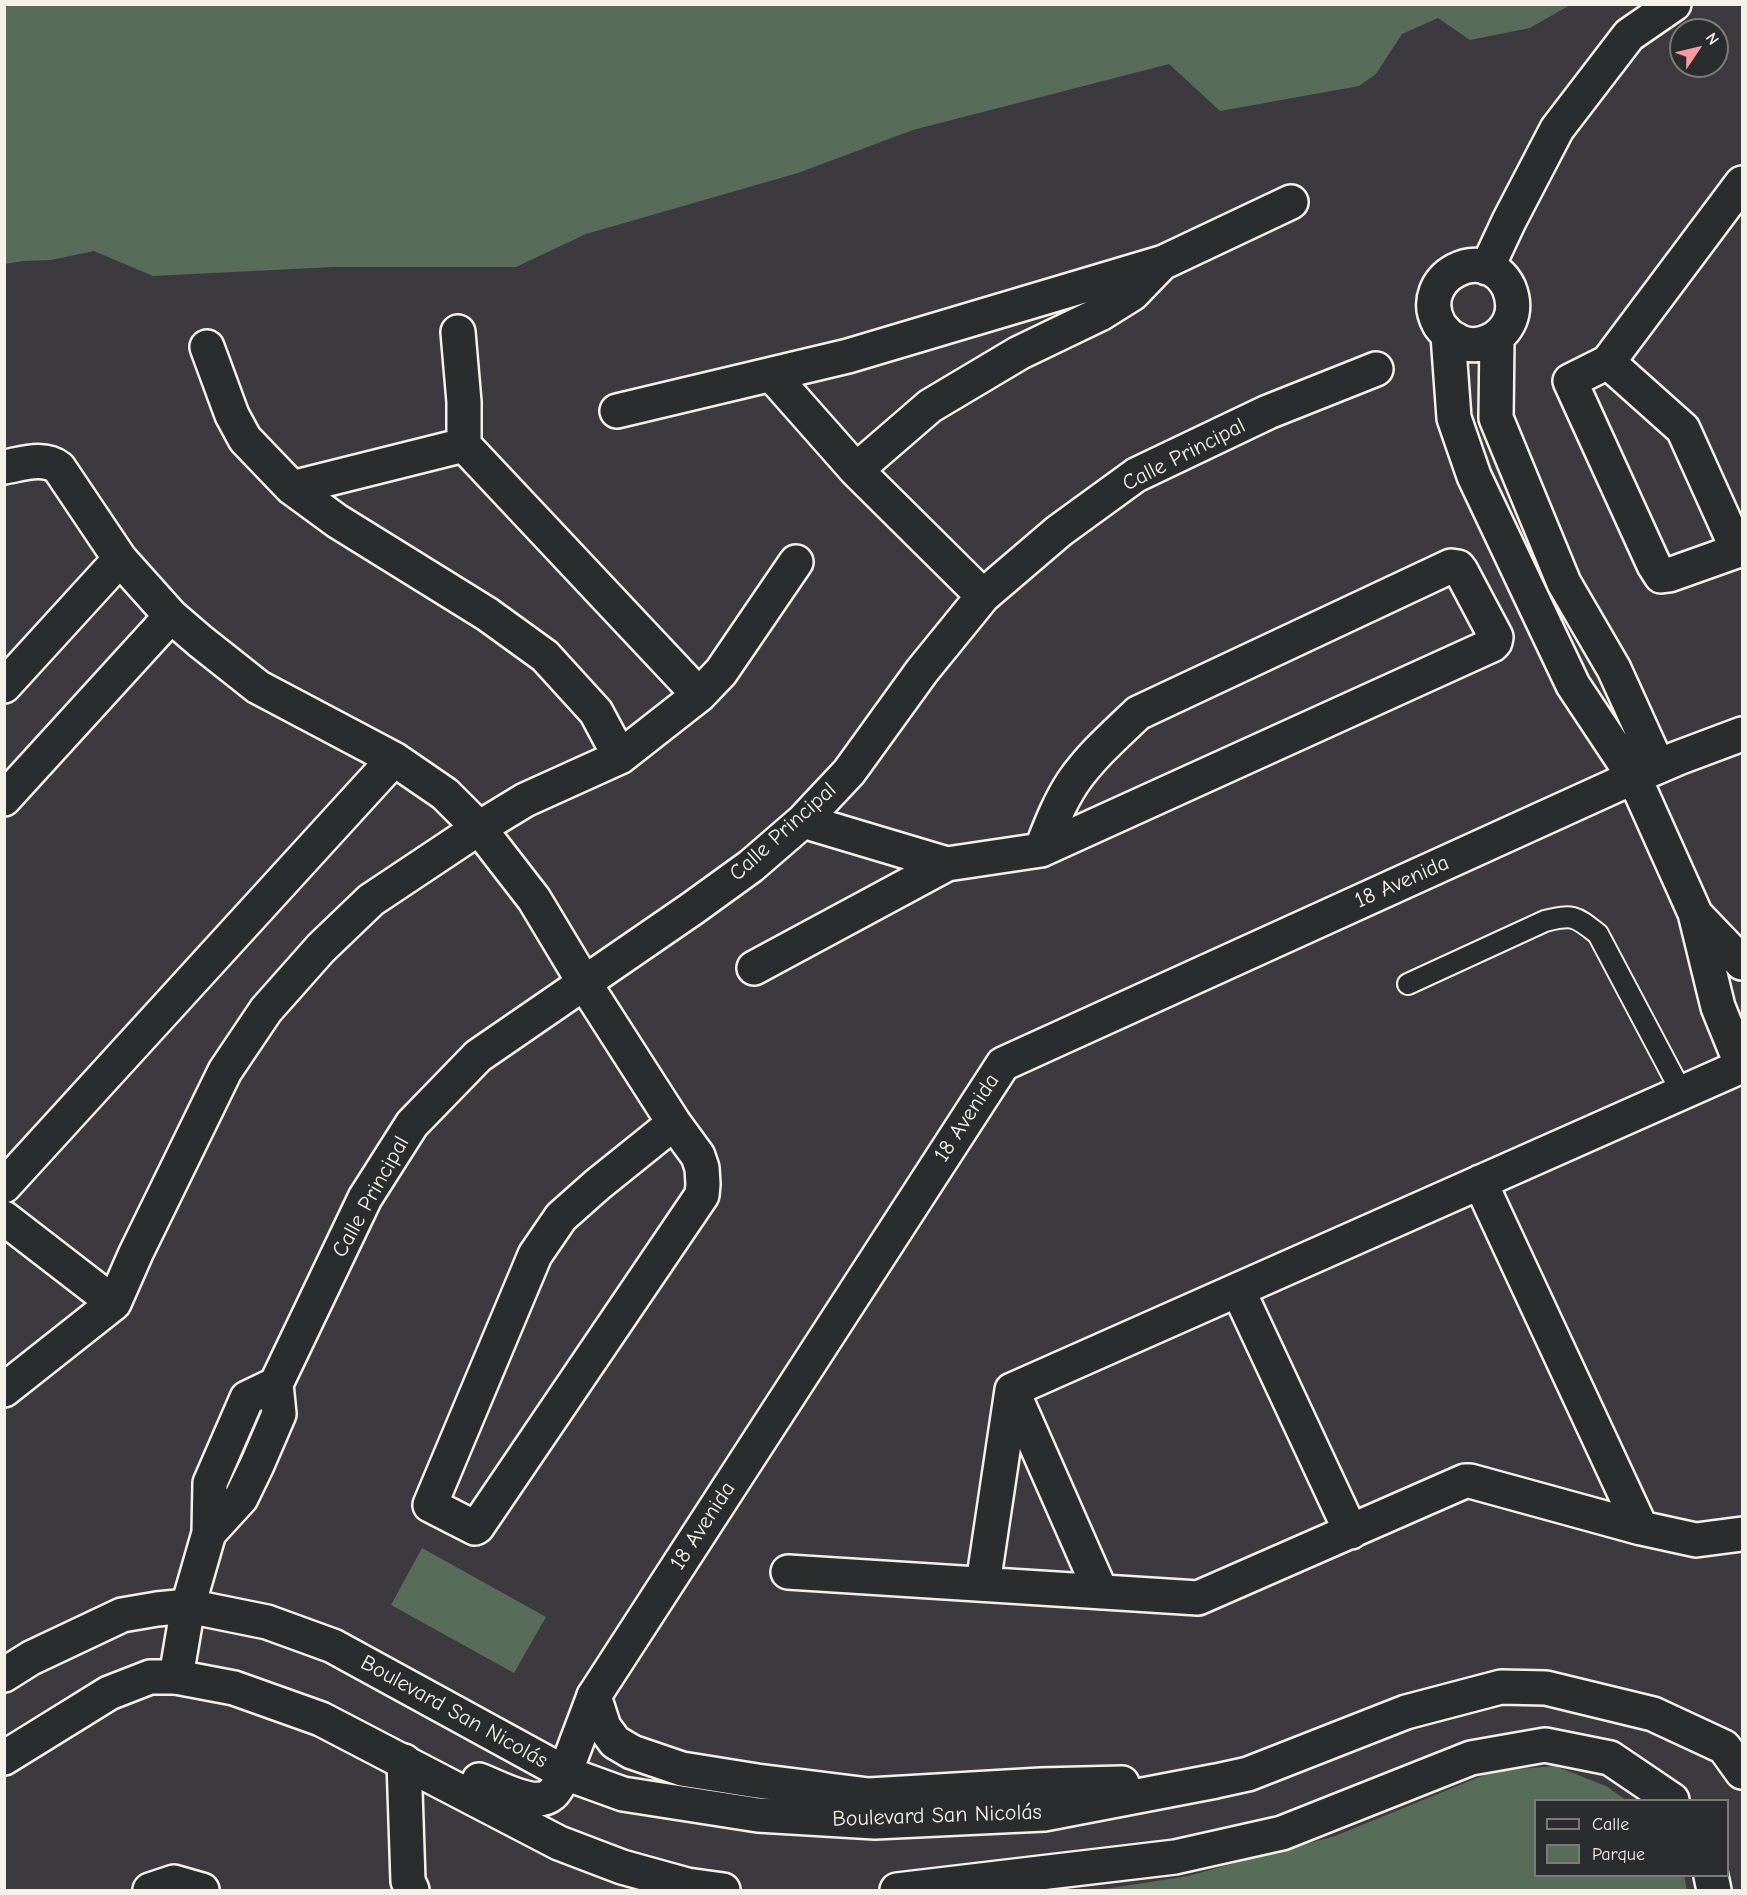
<!DOCTYPE html>
<meta charset="utf-8">
<style>
body{margin:0}
#map{position:relative;width:1747px;height:1895px;overflow:hidden;background:#3c3a3f;font-family:"Comic Neue",sans-serif}
canvas{display:block}
.frame{position:absolute;inset:0;border:6px solid #f4f1e8;pointer-events:none}
.legend{position:absolute;left:1534px;top:1799px;width:195px;height:78px;box-sizing:border-box;background:#2a2d2e;border:2px solid #7b7b78;margin:0;padding:8px 10px;list-style:none;font-size:18px;color:#f4f1e8}
.legend li{display:flex;align-items:center;gap:12px;height:30px}
.legend b{width:30px;border:2px solid #7b7b78}
.north{position:absolute;left:1669px;top:18px;width:60px;height:60px;box-sizing:border-box;background:#2a2d2e;border:2px solid #7b7b78;border-radius:50%;rotate:55deg;font-size:16px;font-weight:700;line-height:24px;text-align:center;color:#f4f1e8}
.north::after{content:'';display:block;margin:auto;width:21px;height:27px;background:#ff9aa2;clip-path:polygon(50% 0,100% 100%,50% 72%,0 100%)}
</style>
<div id="map">
<canvas width="1747" height="1895"></canvas>
<div class="frame"></div>
<ul class="legend">
<li><b style="height:8px;background:#2a2d2e"></b>Calle</li>
<li><b style="height:16px;background:#576d59"></b>Parque</li>
</ul>
<div class="north">N</div>
</div>
<script>
const context = document.querySelector('canvas').getContext('2d');
context.lineJoin = 'round';
function fill(path, color) {
  context.fillStyle = color;
  context.fill(path, 'evenodd');
}
function trace(path, color, width, dash) {
  context.strokeStyle = color;
  context.lineWidth = width;
  context.lineCap = dash ? 'butt' : 'round';
  context.setLineDash(dash || []);
  context.stroke(path);
}
function drawText(font, color, halo, rows, align = 'center') {
  context.font = font + ' "Comic Neue",sans-serif';
  context.lineWidth = 4.5;
  context.setLineDash([]);
  context.textBaseline = 'middle';
  context.strokeStyle = halo;
  context.fillStyle = color;
  for (const [text, x, y, turn = 0] of rows) {
    context.save();
    context.translate(x, y);
    context.rotate((+turn || 0) * Math.PI / 180);
    context.textAlign = isNaN(turn) ? turn : align;
    if (halo) context.strokeText(text, 0, 0);
    context.fillText(text, 0, 0);
    context.restore();
  }
}
fill(new Path2D(`
 M5 4H1570V5L1530 28 1470 40 1438 18 1402 34 1376 74 1359 86 1220 111 1169 64 913 130 798 173 586 234 516 267H333L153 276 94 251 51 260 23 261 5 264Z
 M422 1548 546 1617 514 1673 391 1605Z
 M1555 1766 1606 1786 1626 1800H1536V1876H1684L1687 1890H1099L1188 1876 1335 1836 1494 1771Z`), '#576d59');
const service = new Path2D(`
 M1408 984 1545 921C1574 914 1575 916 1598 934L1682 1093`);
const minor = new Path2D(`
 M1742 183 1608 362 1570 381 1654 565 1661 576 1669 575 1742 549
 M1487 268 1509 221 1557 129 1629 35 1674 4
 M458 332 464 402V445L699 695
 M1448 335C1451 337 1456 340 1460 342 1479 350 1502 339 1510 320 1514 310 1513 298 1509 288 1485 239 1414 278 1439 324 1441 328 1445 331 1448 335L1454 418 1474 476 1573 685 1634 777 1695 913 1718 1007 1742 1066
 M1497 337 1496 418 1564 583 1614 669 1658 766
 M207 347 232 415 245 439 292 488 337 521 487 614 545 656 596 712 620 757
 M1608 362 1683 429 1738 551
 M772 375 856 470 983 596
 M617 411 848 356 1164 262 1291 202
 M4 467C22 464 44 456 59 468L120 559 171 616 200 641 258 687 394 759 445 794 479 828 534 899 585 984 674 1123 698 1156 702 1168 703 1184 702 1195 477 1527 475 1528 430 1505 535 1255 561 1217 597 1185 674 1123
 M856 470 930 406 1019 353 1100 314 1132 294 1160 265
 M292 488 464 445
 M4 686 120 559
 M4 799 171 616
 M803 821 947 864
 M1696 915 1742 963
 M754 968 947 864 1041 850 1492 645 1495 642 1496 637 1461 571 1458 567 1451 566 1138 713C1115 735 1091 756 1073 782 1059 803 1050 827 1041 850
 M1480 1182 1641 1528
 M4 1186 394 759
 M4 1218 114 1303
 M1238 1290 1351 1532
 M4 1390 114 1303 136 1253 225 1071 266 1010 321 948 371 900 479 828 525 800 620 757 699 695 721 672 796 562
 M1012 1390 1101 1592
 M209 1533 241 1498 257 1465 279 1414 276 1384 365 1198 412 1124 478 1056 693 908 751 866 803 821 849 772 922 671 983 596 1059 531 1136 475 1268 412 1376 369
 M788 1572 1198 1598 1465 1481H1470L1641 1528 1696 1540 1742 1534
 M983 1584 1012 1390 1742 1066
 M176 1677 188 1606 209 1533 210 1483 247 1398 276 1384
 M404 1761 408 1881 412 1890
 M565 1773 594 1696 1003 1064 1634 777 1678 758 1742 734
 M150 1890 174 1882 202 1890`);
const secondary = new Path2D(`
 M4 1675 31 1658 122 1615 157 1609 188 1606 267 1622 333 1646 565 1773 623 1794 758 1815 875 1822 1044 1814 1216 1781 1248 1774 1406 1712 1501 1687 1546 1688 1653 1714 1724 1747 1742 1772
 M594 1696 604 1727 615 1742 632 1752 682 1769 757 1781 869 1795 1041 1785 1122 1783
 M4 1758 109 1693 150 1677H176L234 1688 321 1719 559 1843 622 1867 687 1885 723 1890
 M479 1780C498 1787 535 1809 552 1794 558 1789 561 1779 565 1773
 M1711 1876 1714 1890
 M897 1890 1175 1857 1282 1833 1471 1758 1545 1745 1610 1758 1672 1800`);
trace(service, '#f4f1e8', 24);
trace(minor, '#f4f1e8', 38);
trace(secondary, '#f4f1e8', 38);
trace(service, '#2a2d2e', 20);
trace(minor, '#2a2d2e', 33);
trace(secondary, '#2a2d2e', 33);
drawText('22px', '#f4f1e8', '#2a2d2e', [
 ["Calle Principal",1184,455,-27],
 ["Calle Principal",783,832,-42],
 ["18 Avenida",1402,882,-24],
 ["18 Avenida",967,1118,-57],
 ["Calle Principal",371,1197,-61],
 ["18 Avenida",703,1526,-57],
 ["Boulevard San Nicolás",454,1712,29],
 ["Boulevard San Nicolás",937,1816,-2]
]);
</script>
